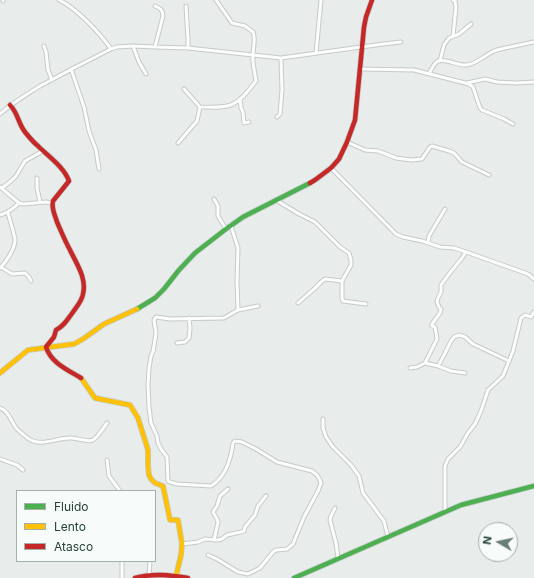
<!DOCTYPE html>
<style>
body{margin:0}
#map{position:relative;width:534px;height:578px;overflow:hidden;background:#e8edeb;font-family:Inter,sans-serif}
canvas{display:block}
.legend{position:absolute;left:16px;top:490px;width:140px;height:72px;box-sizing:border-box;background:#f7fbf9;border:1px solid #a3b1ad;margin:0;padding:5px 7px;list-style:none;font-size:12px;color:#24423a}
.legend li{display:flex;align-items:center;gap:8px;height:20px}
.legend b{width:20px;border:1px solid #a3b1ad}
.north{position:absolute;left:478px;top:522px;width:40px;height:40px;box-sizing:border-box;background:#f7fbf9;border:1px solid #a3b1ad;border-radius:50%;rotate:279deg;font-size:11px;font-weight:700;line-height:16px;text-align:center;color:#24423a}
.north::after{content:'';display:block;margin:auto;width:14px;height:18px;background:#697e78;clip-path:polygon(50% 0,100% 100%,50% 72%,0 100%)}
</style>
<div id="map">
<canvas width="534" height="578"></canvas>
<ul class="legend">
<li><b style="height:5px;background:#4caf50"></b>Fluido</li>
<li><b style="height:5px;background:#ffc107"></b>Lento</li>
<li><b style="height:5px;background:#c62828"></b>Atasco</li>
</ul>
<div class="north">N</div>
</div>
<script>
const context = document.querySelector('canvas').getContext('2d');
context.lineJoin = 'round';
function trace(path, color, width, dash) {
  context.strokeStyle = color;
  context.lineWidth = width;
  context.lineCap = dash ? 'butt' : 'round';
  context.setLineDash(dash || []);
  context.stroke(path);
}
const street = new Path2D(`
 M59 0C76 8 100 33 111 49
 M3 1V0
 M186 6 188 39V48
 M453 36 456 7 455 1 453 0
 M44 46 46 52 48 70 52 80
 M133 46 139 62 146 74
 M155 47 163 16C163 10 160 8 155 6
 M316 53 321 0
 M440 61 444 45 449 38 459 34 471 24
 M71 69 84 107 89 131 96 150 99 169
 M360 69 414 70 469 84 473 87 480 108 482 110 504 119 513 124
 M429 74C431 70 434 63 438 61 445 58 458 66 466 65 475 65 485 55 494 51 505 47 522 45 534 42
 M467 83 485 79 497 82 516 83 534 82
 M184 89 200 107C209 107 218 108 227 106 239 104 248 91 256 81 255 72 252 63 253 55 253 47 256 39 253 32L245 26 232 23 216 0
 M240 99 241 108 243 112 244 123 249 122
 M0 114C12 103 26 95 40 86 64 73 87 61 111 49L117 47 133 46 155 47 188 48 281 58 383 44 401 42
 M277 117 280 114 282 90 281 58
 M347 142 365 150 378 151 396 158 411 160 422 159 430 147 432 146 449 151 454 153 462 162 489 175
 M178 143 197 121 200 107
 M331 168 396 234 403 237 422 241 440 247 454 248 466 252 528 274 534 279
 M37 178V188L40 202
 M0 187 19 203 23 204 46 202 52 203
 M2 188 11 181 16 176 25 161 43 151
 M214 199 218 206V216L226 229
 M276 200 299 214 315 222 340 247 349 253 351 260V265L342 281V298L343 301 366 304
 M0 215C8 213 13 209 19 203
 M231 226 238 248 237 282 238 310
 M428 243 429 236 445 209
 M1 267 12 274 25 273 29 277 31 281
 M0 268C6 262 15 249 15 240 14 232 10 221 8 213
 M298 303C303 299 308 294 313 290 317 287 320 282 325 279L342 281
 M177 343 185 342 189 338 190 328 189 318
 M153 351 151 356 149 368 148 385 149 407 151 423 157 436 158 443 161 449 167 457 168 481 170 482 177 484 211 486C226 477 231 459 233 443L235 441 242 442 256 449 277 462 312 471 317 475 320 480 321 483 318 491 304 517 293 544 287 549 276 550 273 552 260 568 248 574 238 572 217 559 208 555
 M153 352 156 333 154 320 156 317 170 319 224 318 238 310 258 306
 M425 363 438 366 451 371 465 373
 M438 366 442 359 451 341 454 337 459 335 465 337 473 344 509 361
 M410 368 417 367 425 363 437 339 435 327 432 326V324L440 313 441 309 439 307 437 302 438 298 441 292V285L449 274 462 258 466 252
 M0 408C9 411 11 422 17 429 21 433 25 436 29 439 41 447 56 438 69 438 75 437 88 443 93 440 99 436 103 428 107 423
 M323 419V428L326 437 333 447 351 465 359 476 363 493 384 521 388 537
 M0 459 17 465 23 470
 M107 460 109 476 120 491
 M335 508 331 516 330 520 336 543 338 558
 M445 511V466L448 459 460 447 468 433 475 424 481 411 488 390 503 376 513 351 521 318 525 315 531 317 534 312
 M214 540 218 522 217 519 213 512 217 506 220 496 228 489
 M182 544 198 542 205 539 218 540 222 539 227 535 241 532 244 531 245 527 255 515 258 506 266 496
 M122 561V578
 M149 575 150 561`);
const fast = new Path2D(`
 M137 309 155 298 164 289 179 270 195 253 226 229 243 217 310 183
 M294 578 461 505 534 486`);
const slow = new Path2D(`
 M0 373 28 350 74 344 83 339 104 324 137 309
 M81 378 95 398 130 405 138 418 148 450V466L149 475 151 479 155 483 163 486 170 520H178L182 544 181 555 176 576`);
const jam = new Path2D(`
 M10 105C18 113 18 123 25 132 29 137 33 142 38 146 48 156 64 167 69 181L53 201C51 208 55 215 57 222 61 231 65 241 70 250 76 263 87 278 83 294 82 301 77 306 73 312 67 320 64 326 56 330L54 337 46 347C51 363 68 370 81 378
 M310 183 315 180 331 168 339 159 347 142 355 120 364 27 366 17 372 0
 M135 578C153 573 170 575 188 578`);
trace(street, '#c5cac8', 5);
trace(fast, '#c3cbc8', 6);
trace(slow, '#c3cbc8', 6);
trace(jam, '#c3cbc8', 6);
trace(street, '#fcfcfc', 3);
trace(fast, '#4caf50', 4.5);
trace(slow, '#ffc107', 4.5);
trace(jam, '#c62828', 4.5);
</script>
